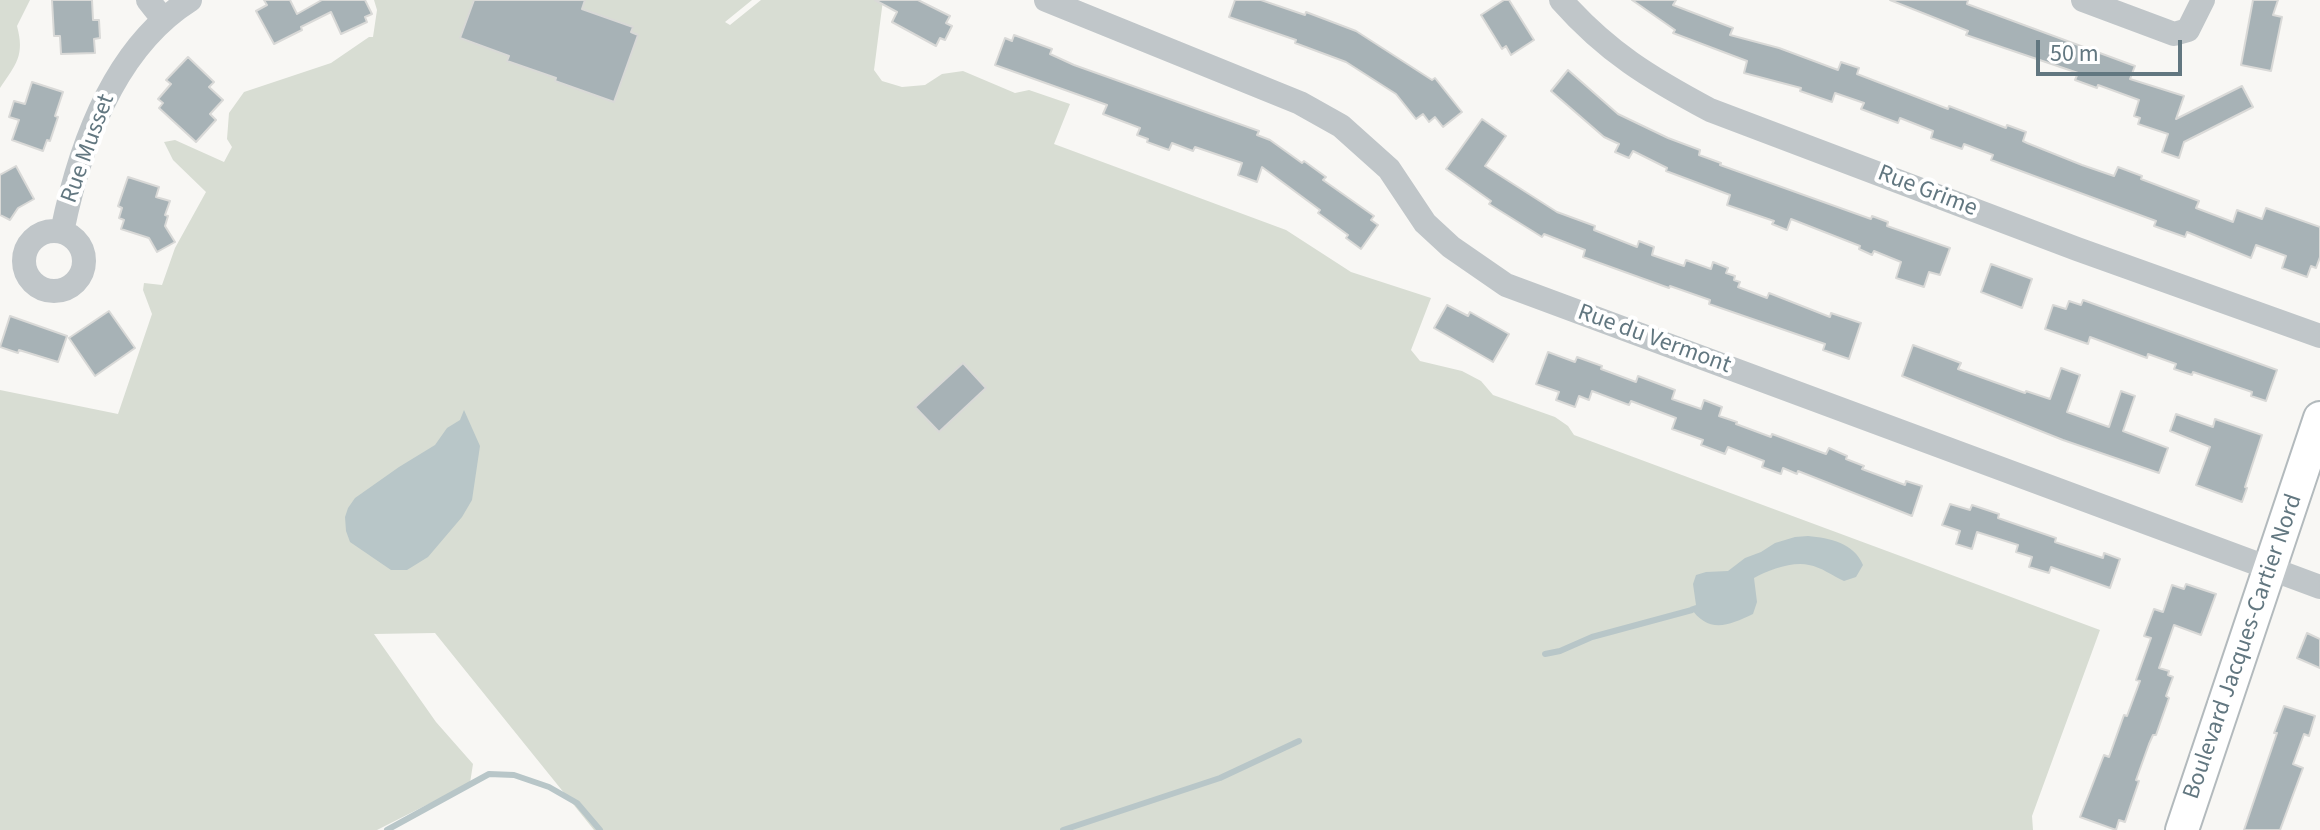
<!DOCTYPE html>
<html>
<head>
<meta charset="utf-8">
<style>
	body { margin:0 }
	#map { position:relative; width:2320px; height:830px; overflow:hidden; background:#f8f7f4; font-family:"Source Sans 3",sans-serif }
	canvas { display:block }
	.scale { position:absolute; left:2036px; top:40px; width:146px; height:36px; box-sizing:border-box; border:4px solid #627780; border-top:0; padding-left:10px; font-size:24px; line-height:28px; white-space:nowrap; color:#627780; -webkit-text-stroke:6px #fff; paint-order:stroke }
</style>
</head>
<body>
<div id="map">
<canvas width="2320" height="830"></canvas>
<div class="scale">50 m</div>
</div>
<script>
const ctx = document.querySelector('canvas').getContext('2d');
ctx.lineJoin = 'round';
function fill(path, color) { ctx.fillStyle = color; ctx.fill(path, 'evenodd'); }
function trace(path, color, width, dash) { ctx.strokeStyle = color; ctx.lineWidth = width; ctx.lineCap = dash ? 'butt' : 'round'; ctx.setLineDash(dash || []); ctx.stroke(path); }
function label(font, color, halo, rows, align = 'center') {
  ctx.font = font + ' "Source Sans 3",sans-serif'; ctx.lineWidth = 8; ctx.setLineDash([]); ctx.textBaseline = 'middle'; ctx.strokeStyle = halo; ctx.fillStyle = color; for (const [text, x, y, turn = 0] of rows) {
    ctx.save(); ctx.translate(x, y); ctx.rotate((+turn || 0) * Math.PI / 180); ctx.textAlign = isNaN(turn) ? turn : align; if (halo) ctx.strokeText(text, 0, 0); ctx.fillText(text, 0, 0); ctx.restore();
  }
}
fill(new Path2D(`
	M0 0H30L17 26C25 56 16 64 0 88Z
	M374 0H752L725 22 730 25 761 0H883L874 70 882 81 902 87 925 85 942 74 963 71 1015 93 1029 90 1070 104 1054 144 1286 230 1351 272 1431 298 1411 350 1420 361 1462 371 1481 381 1493 395 1555 417 1568 426 1574 435 2100 630 2032 816 2033 830H594L435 633 374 634 436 722 473 764 470 783 377 830H0V390L118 414 152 314 143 290 144 283 162 285 175 248 206 192 173 160 164 142 175 140 224 162 232 147 227 139 229 113 244 92 331 63 369 37H373L377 10Z`), '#d8ddd3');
fill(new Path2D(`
	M464 410 480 446 472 500 462 517 428 557 407 570H391L350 542 346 531 345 517 348 508 355 498 399 467 435 445 447 428 460 420Z
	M1808 536C1830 538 1854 543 1863 565L1856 577 1844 581C1833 576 1821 567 1809 565 1793 561 1768 570 1754 578L1757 602 1753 614C1728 626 1708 634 1690 607L1696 605 1693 584 1696 575 1706 572 1728 571 1745 558 1761 552 1775 543 1795 537Z`), '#b8c6c8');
trace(new Path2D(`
	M1545 654 1560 651 1592 637 1692 610
	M387 830 489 774 514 775 549 787 577 803 600 830
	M1063 830 1220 778 1299 741`), '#b8c6c8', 6);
const building = new Path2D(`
	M52 0H92L93 20H99L100 38 94 39 95 53 61 54 60 36H54Z
	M264 0H290L297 14 322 0H365L372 14 365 17 367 22 341 34 331 12 301 27 302 30 274 44 256 11 267 5Z
	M474 0H585L582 9 633 27 631 32 638 35 614 102 555 81 556 78 507 61 509 56 460 38Z
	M875 0H918L950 16 946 23 952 26 945 40 940 38 936 46 892 22 897 12Z
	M1235 0H1261L1305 15 1306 12 1356 31 1432 80 1435 78 1462 112 1443 127 1435 117 1429 122 1423 114 1416 119 1396 94 1346 62 1295 43 1296 40 1229 17Z
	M1504 0H1509L1534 40 1511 55 1506 46 1502 49 1481 15Z
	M1632 0H1676L1673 5 1733 28 1730 35 1779 48 1838 70 1841 62 1859 68 1857 74 1948 109 1949 106 2006 128 2007 125 2026 132 2023 141 2027 143 2082 165 2114 176 2118 167 2142 176 2141 179 2199 201 2196 208 2233 222 2237 210 2262 219 2266 208 2320 227V257L2316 268 2311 266 2307 277 2282 268 2286 256 2256 245 2251 258 2187 232 2185 237 2154 226 2156 221 1991 160 1993 155 1964 144 1962 149 1931 138 1933 131 1900 118 1898 123 1861 109 1864 103 1835 93 1832 102 1800 91 1801 88 1744 73 1747 61 1673 33 1675 30Z
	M1890 0H1968L1967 4 2135 66 2130 79 2184 96 2176 119 2242 86 2253 107 2184 142 2179 158 2162 152 2168 134 2138 124 2140 118 2134 116 2139 100 2098 85 2097 88 2075 80 2078 73 1966 35 1968 31Z
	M2253 0H2278L2273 15 2282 17 2271 71 2241 65Z
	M1014 35 1052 49 1050 54 1074 65 1259 131 1257 135 1270 140 1302 163 1304 161 1326 177 1323 180 1374 216 1371 220 1378 225 1361 249 1346 238 1348 235 1318 213 1320 210 1262 167 1257 182 1238 175 1242 163 1195 147 1193 151 1172 143 1169 150 1147 142 1148 139 1137 135 1140 128 1103 114 1107 105 995 65 1005 38 1012 41Z
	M188 57 214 82 209 87 223 100 210 114 216 120 196 142 159 108 163 103 158 99 171 84 166 80Z
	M1568 70 1618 114 1668 138 1700 150 1699 155 1721 163 1720 165 1871 219 1872 216 1888 222 1887 226 1950 248 1940 275 1929 272 1924 287 1896 278 1901 262 1874 251 1872 255 1859 249 1860 246 1791 219 1787 230 1772 224 1774 221 1727 205 1730 195 1666 171 1667 168 1633 151 1629 158 1615 152 1619 144 1604 137 1551 91Z
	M32 82 63 92 55 116 58 117 50 141 47 140 43 151 12 140 19 120 9 117 14 101 25 104Z
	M1482 119 1506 136 1485 166 1557 212 1595 226 1594 230 1637 247 1639 241 1654 247 1652 255 1684 266 1686 260 1711 269 1713 262 1728 268 1726 273 1735 276 1734 280 1740 282 1738 287 1767 298 1769 293 1830 317 1831 313 1861 323 1849 359 1823 350 1825 344 1709 304 1710 300 1670 286 1669 288 1583 257 1585 250 1544 234 1542 237 1489 204 1491 201 1446 169Z
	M16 166 34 199 18 208 10 220 0 215V175Z
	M128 177 159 187 156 197 170 201 165 215 168 216 165 226 175 242 157 252 149 238 121 229 124 220 119 218 122 208 118 206Z
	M1991 264 2032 279 2022 308 1981 292Z
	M2083 300 2277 370 2266 401 2251 396 2252 392 2193 372 2192 375 2174 369 2176 364 2148 354 2147 358 2090 337 2088 344 2045 329 2053 305 2066 309 2069 301 2081 305Z
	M1447 305 1468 316 1470 312 1509 334 1493 362 1434 328Z
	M109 311 135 348 95 376 69 338Z
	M10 316 67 336 58 362 19 350 18 353 0 347Z
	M1913 345 1961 363 1958 369 2025 393 2026 391 2050 399 2061 368 2080 375 2067 412 2109 427 2121 391 2135 396 2123 431 2168 448 2159 473 2063 440 1902 376Z
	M1548 352 1575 362 1577 357 1602 366 1601 369 1636 382 1638 376 1675 390 1672 399 1701 409 1704 400 1722 407 1719 416 1737 422 1736 424 1771 437 1772 434 1826 454 1829 448 1847 456 1846 459 1864 466 1862 469 1905 485 1906 481 1922 486 1912 516 1798 471 1797 474 1783 468 1781 474 1762 467 1764 461 1728 447 1725 454 1701 445 1703 440 1672 429 1676 418 1631 401 1629 405 1592 391 1589 400 1579 396 1575 407 1556 400 1559 392 1536 384Z
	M963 363 986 388 939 432 915 407Z
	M2176 414 2213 427 2215 419 2262 435 2245 487 2247 488 2242 502 2196 485 2210 447 2170 431Z
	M1950 504 1970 510 1972 505 1999 514 1998 518 2056 538 2055 542 2103 558 2104 553 2120 559 2110 588 2051 567 2049 573 2029 567 2032 557 2016 552 2018 545 1977 532 1972 549 1956 544 1960 531 1942 525Z
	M2186 584 2216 594 2201 635 2174 625 2159 668 2169 671 2168 675 2173 677 2166 696 2169 698 2156 735H2153L2149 744 2136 780 2139 781 2125 822 2119 820 2116 830 2080 817 2104 755 2109 757 2124 715 2127 716 2140 681 2136 680 2151 638 2144 636 2154 609 2163 612 2172 585 2184 589Z
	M2307 633 2320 639V668L2297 658Z
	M2284 706 2315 716 2309 736 2304 734 2293 764 2303 768 2280 830H2244L2277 733H2274Z`);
fill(building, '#a7b2b6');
trace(building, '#d9d9d7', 2);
const secondary = new Path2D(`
	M2182 830 2320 418`);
trace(secondary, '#b3babd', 36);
trace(new Path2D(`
	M148 0 163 19
	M1046 0 1300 103 1341 126 1389 169 1425 223 1451 247 1506 285 2320 587
	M1561 0C1607 52 1650 78 1710 110L2077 249 2320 336
	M2083 0 2174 34 2188 30 2203 0
	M24 261a30 30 0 1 1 60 0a30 30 0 1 1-60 0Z
	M62 232C79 148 114 48 190 0`), '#c0c6c9', 24);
trace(secondary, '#fff', 32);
label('24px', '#627780', '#fff', [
	["Rue Musset",89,149,-70],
	["Rue Grime",1927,192,21],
	["Rue du Vermont",1654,340,20],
	["Boulevard Jacques-Cartier Nord",2244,647,-71]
]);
</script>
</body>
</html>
